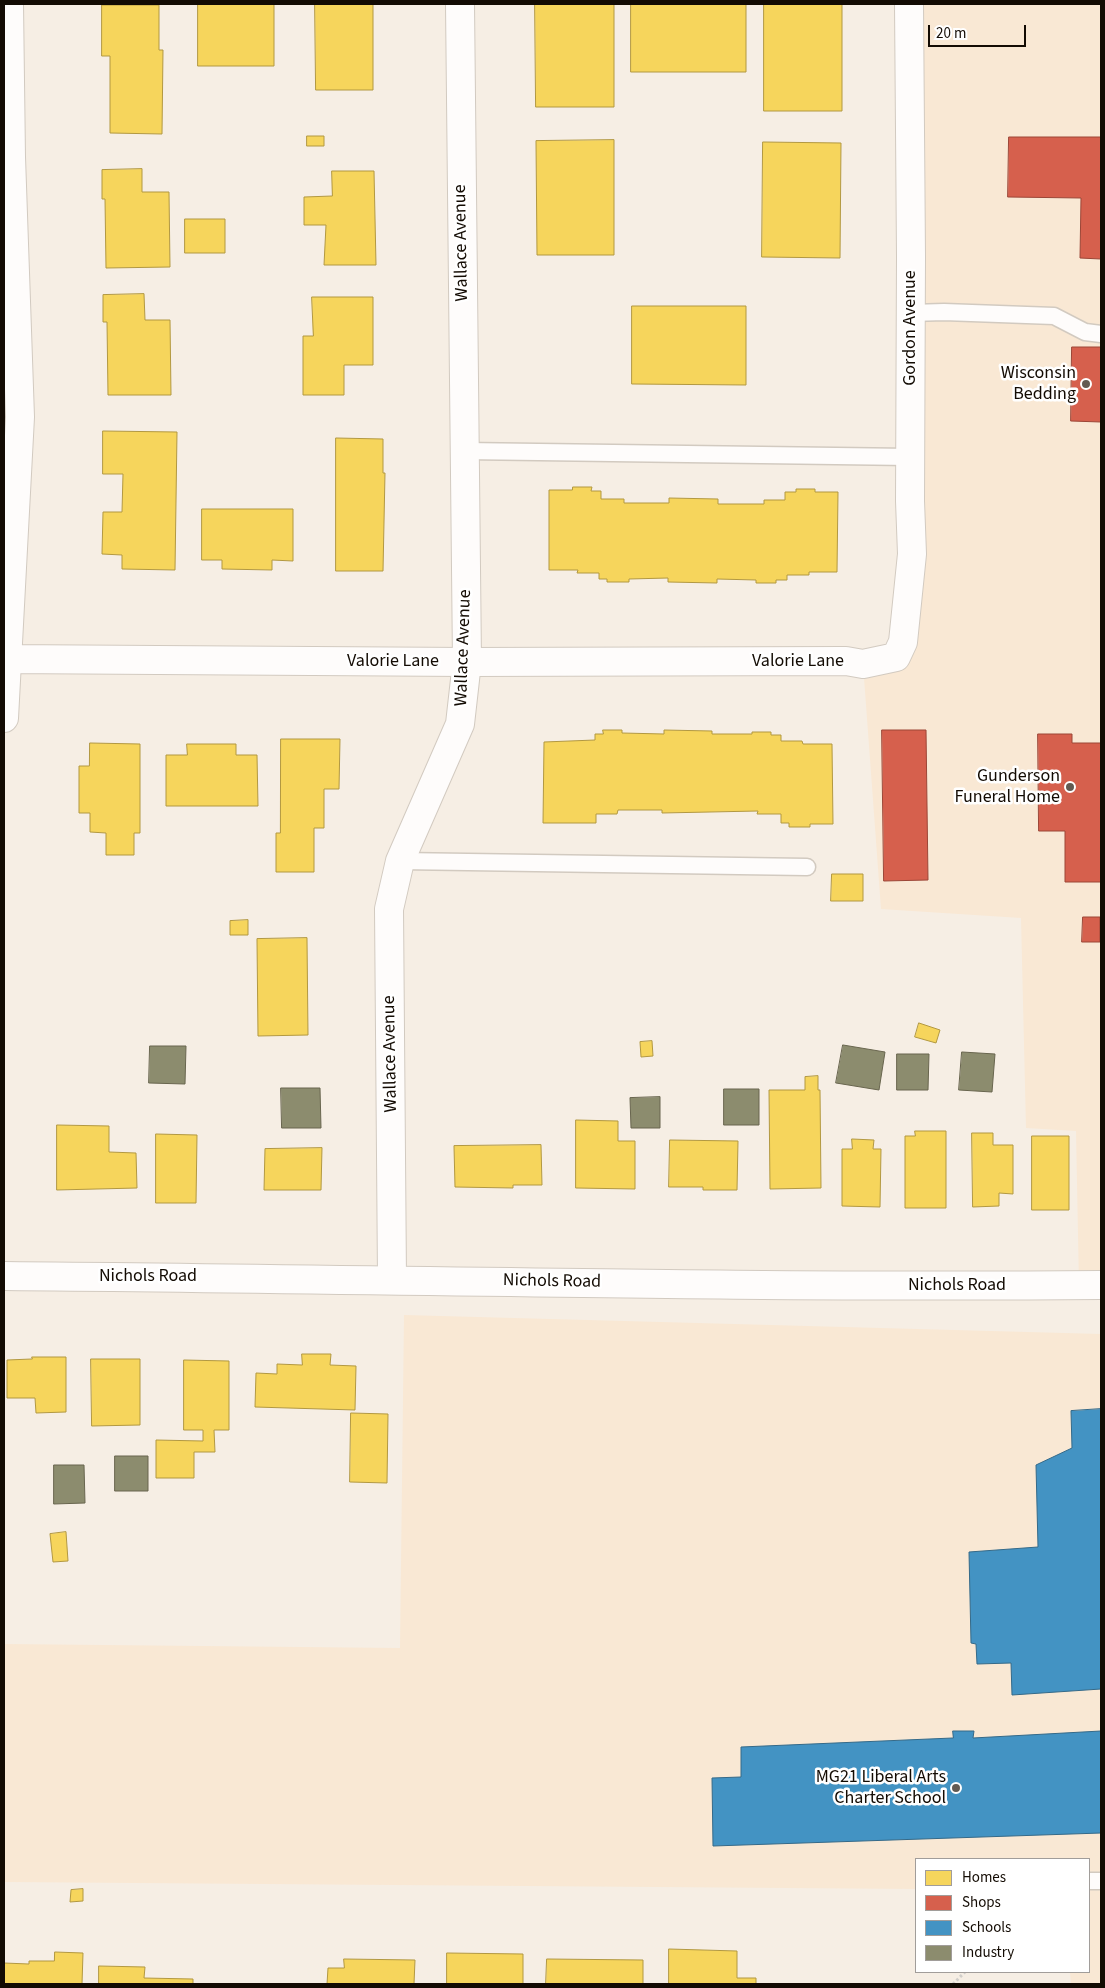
<!DOCTYPE html>
<html>
<head>
<meta charset="utf-8">
<style>
	body { margin:0 }
	#map { position:relative; width:1105px; height:1988px; overflow:hidden; background:#f6eee4; font-family:"Source Sans 3",sans-serif }
	canvas { display:block }
	.frame { position:absolute; inset:0; border:5px solid #130b03; pointer-events:none }
	.legend { position:absolute; left:915px; top:1858px; width:175px; height:115px; box-sizing:border-box; background:#fff; border:1px solid #a19d9a; margin:0; padding:6px 9px; list-style:none; font-size:15px; color:#130b03 }
	.legend li { display:flex; align-items:center; gap:10px; height:25px }
	.legend b { width:25px; border:1px solid #a19d9a }
	.scale { position:absolute; left:928px; top:25px; width:98px; height:22px; box-sizing:border-box; border:2px solid #130b03; border-top:0; padding-left:6px; font-size:15px; line-height:18px; white-space:nowrap; color:#130b03; -webkit-text-stroke:4px #fff; paint-order:stroke }
</style>
</head>
<body>
<div id="map">
<canvas width="1105" height="1988"></canvas>
<div class="frame"></div>
<ul class="legend">
<li><b style="height:14px;background:#f6d55c"></b>Homes</li>
<li><b style="height:14px;background:#d6604d"></b>Shops</li>
<li><b style="height:14px;background:#4393c3"></b>Schools</li>
<li><b style="height:14px;background:#8c8c6e"></b>Industry</li>
</ul>
<div class="scale">20 m</div>
</div>
<script>
const ctx = document.querySelector('canvas').getContext('2d');
ctx.lineJoin = 'round';
function fill(path, color) { ctx.fillStyle = color; ctx.fill(path, 'evenodd'); }
function trace(path, color, width, dash) { ctx.strokeStyle = color; ctx.lineWidth = width; ctx.lineCap = dash ? 'butt' : 'round'; ctx.setLineDash(dash || []); ctx.stroke(path); }
function label(font, color, halo, rows, align = 'center') {
  ctx.font = font + ' "Source Sans 3",sans-serif'; ctx.lineWidth = 5; ctx.setLineDash([]); ctx.textBaseline = 'middle'; ctx.strokeStyle = halo; ctx.fillStyle = color; for (const [text, x, y, turn = 0] of rows) {
    ctx.save(); ctx.translate(x, y); ctx.rotate((+turn || 0) * Math.PI / 180); ctx.textAlign = isNaN(turn) ? turn : align; if (halo) ctx.strokeText(text, 0, 0); ctx.fillText(text, 0, 0); ctx.restore();
  }
}
fill(new Path2D(`
	M909 4H1101V1285L1079 1286 1076 1131 1026 1128 1021 918 881 909 863 664 899 652Z
	M404 1315 1101 1334V1984H1071L1070 1972H1089V1859H916V1889L4 1882V1644L400 1648Z`), '#f9e8d4');
const homes = new Path2D(`
	M198 4H274V66H198Z
	M315 4H373V90H316Z
	M535 4H614V107H536Z
	M631 4H746V72H631Z
	M764 4H842V111H764Z
	M102 5H159V50H163L162 134 110 133V56H102Z
	M307 136H324V146H307Z
	M614 140V255H537L536 141Z
	M763 142 841 143 840 258 762 257Z
	M142 169V192H169L170 267 106 268 105 199H102V170Z
	M332 171H374L376 265H324L326 225H304V197L332 196Z
	M185 219H225V253H185Z
	M144 294 145 320H170L171 395H108L107 322H103V295Z
	M312 297H373V365H344V395H303V336H313Z
	M632 306H746V385L632 384Z
	M103 431 177 432 175 570 122 569V555L102 554 103 512H122L123 474H103Z
	M336 438 383 439V473H385L383 571H336Z
	M573 487H592L591 491H601V499H624V503H669V498L718 499V504H764V500H785V492H796V489H815V492H838L837 572H809V575H787V580H776V583H756V580L717 579V583L668 582V578L629 579V582H607V579H599V573H577L578 570H549V490H572Z
	M202 509H293V561L272 560V570L222 569V560H202Z
	M603 730H622V733L664 734V730L712 731V734H752V732H771V735H781V741H802L803 744H832L833 824H810V827H789V823H781V814H757L758 811 662 813V810H618L617 814H596V823H543L544 742 595 740V734H603Z
	M281 739H340L339 789H324V828H314V872H276V833H280Z
	M90 743 140 744V833H134V855H106V833L90 832V813H79V766H89Z
	M187 744H236V755H257L258 806H166V755H187Z
	M832 874H863V901H831Z
	M248 920V935H230V921Z
	M307 938 308 1035 258 1036 257 939Z
	M919 1023 940 1030 936 1043 915 1037Z
	M652 1041 653 1056 641 1057 640 1042Z
	M818 1076V1090H820L821 1188 770 1189 769 1090H805V1077Z
	M576 1120 618 1121V1141H635V1189L576 1188Z
	M57 1125 109 1126V1152L136 1153 137 1188 57 1190Z
	M915 1131H946V1208H905V1136H915Z
	M972 1133H993V1145H1013V1194L999 1193V1206L973 1207Z
	M156 1134 197 1135 196 1203H156Z
	M1032 1136H1069V1210H1032Z
	M852 1139 874 1140 873 1149H881L880 1207 842 1206V1149H852Z
	M670 1140 738 1141 737 1190H703V1187H669Z
	M541 1145 542 1185H513V1188L455 1187 454 1146Z
	M322 1148 321 1190H264L265 1149Z
	M302 1354H331L330 1365 356 1366 355 1410 255 1407 256 1373 277 1374V1364L302 1365Z
	M32 1357H66V1412L36 1413 35 1398H7V1360L32 1359Z
	M91 1359H140V1425L92 1426Z
	M184 1360 229 1361V1430H214L215 1452H194V1478H156V1440L203 1441V1430H184Z
	M351 1413 388 1414 387 1483 350 1482Z
	M66 1532 68 1561 53 1562 50 1534Z
	M83 1889V1901L70 1902 71 1890Z
	M669 1949 737 1951V1978H756V1984H669Z
	M55 1952 83 1953 82 1984H4V1963L29 1964V1961H54Z
	M447 1953 523 1954V1984H447Z
	M344 1959 415 1960 414 1984H327L328 1968H344Z
	M547 1959 643 1960V1984H546Z
	M99 1966 145 1967 144 1978 193 1979V1984H99Z`);
fill(homes, '#f6d55c');
trace(homes, '#b29841', 1);
const shops = new Path2D(`
	M1009 137H1101V259L1080 258 1081 198 1008 197Z
	M1072 347H1101V422L1071 421Z
	M882 730H926L928 880 884 881Z
	M1038 734H1072V743H1101V882H1065V831H1039Z
	M1083 917H1100V942H1082Z`);
fill(shops, '#d6604d');
trace(shops, '#9c4637', 1);
const schools = new Path2D(`
	M1101 1409V1689L1012 1695 1011 1663 977 1664 976 1644 971 1643 969 1552 1038 1547 1036 1465 1072 1448 1071 1411Z
	M953 1731H974L973 1738 1101 1731V1833L713 1846 712 1778 741 1777V1747L953 1738Z`);
fill(schools, '#4393c3');
trace(schools, '#356a89', 1);
const industry = new Path2D(`
	M843 1045 885 1052 879 1090 836 1083Z
	M150 1046H186L185 1084 149 1083Z
	M962 1052 995 1054 992 1092 959 1090Z
	M897 1054H929L928 1090H897Z
	M281 1088H320L321 1128H282Z
	M724 1089H759V1125H724Z
	M660 1097V1128H631L630 1098Z
	M115 1456H148V1491H115Z
	M54 1465H84L85 1503 54 1504Z`);
fill(industry, '#8c8c6e');
trace(industry, '#68654e', 1);
const service = new Path2D(`
	M911 313 944 312 1054 316 1085 332 1101 334
	M464 451 910 457
	M400 861 807 867
	M1089 1881H1101`);
const minor = new Path2D(`
	M4 659 467 662 846 661 863 664 896 657 903 642 912 554 910 501 911 257 909 4
	M4 718 20 417 11 157 9 4
	M392 1279 389 909 400 861 460 724 467 662 460 4`);
const tertiary = new Path2D(`
	M4 1276C370 1279 735 1288 1101 1285`);
trace(service, '#d2cac0', 19);
trace(minor, '#d2cac0', 30);
trace(tertiary, '#d2cac0', 30);
trace(new Path2D(`
	M953 1984 965 1972`), '#d1ceca', 3, [2.5, 2.5]);
trace(service, '#fefcfb', 16);
trace(minor, '#fefcfb', 28);
trace(tertiary, '#fefcfb', 28);
for (const [x, y, r, color] of [
	[1086,384,5,"#625a52"],
	[1070,787,5,"#625a52"],
	[956,1788,5,"#625a52"]
]) { const dot = new Path2D(); dot.arc(x, y, r, 0, 2 * Math.PI); ctx.fillStyle = color; ctx.fill(dot); trace(dot, '#fff', 2); }
label('18px', '#130b03', '#fff', [
	["Wallace Avenue",462,243,-91],
	["Gordon Avenue",911,328,-90],
	["Wallace Avenue",464,648,-88],
	["Valorie Lane",393,662],
	["Valorie Lane",798,662],
	["Wallace Avenue",391,1054,-91],
	["Nichols Road",148,1277],
	["Nichols Road",552,1282,1],
	["Nichols Road",957,1286]
]);
label('18px', '#130b03', '#fff', [
	["Wisconsin",1076,374],
	["Bedding",1076,395],
	["Gunderson",1060,777],
	["Funeral Home",1060,798],
	["MG21 Liberal Arts",946,1778],
	["Charter School",946,1799]
], 'right');
</script>
</body>
</html>
